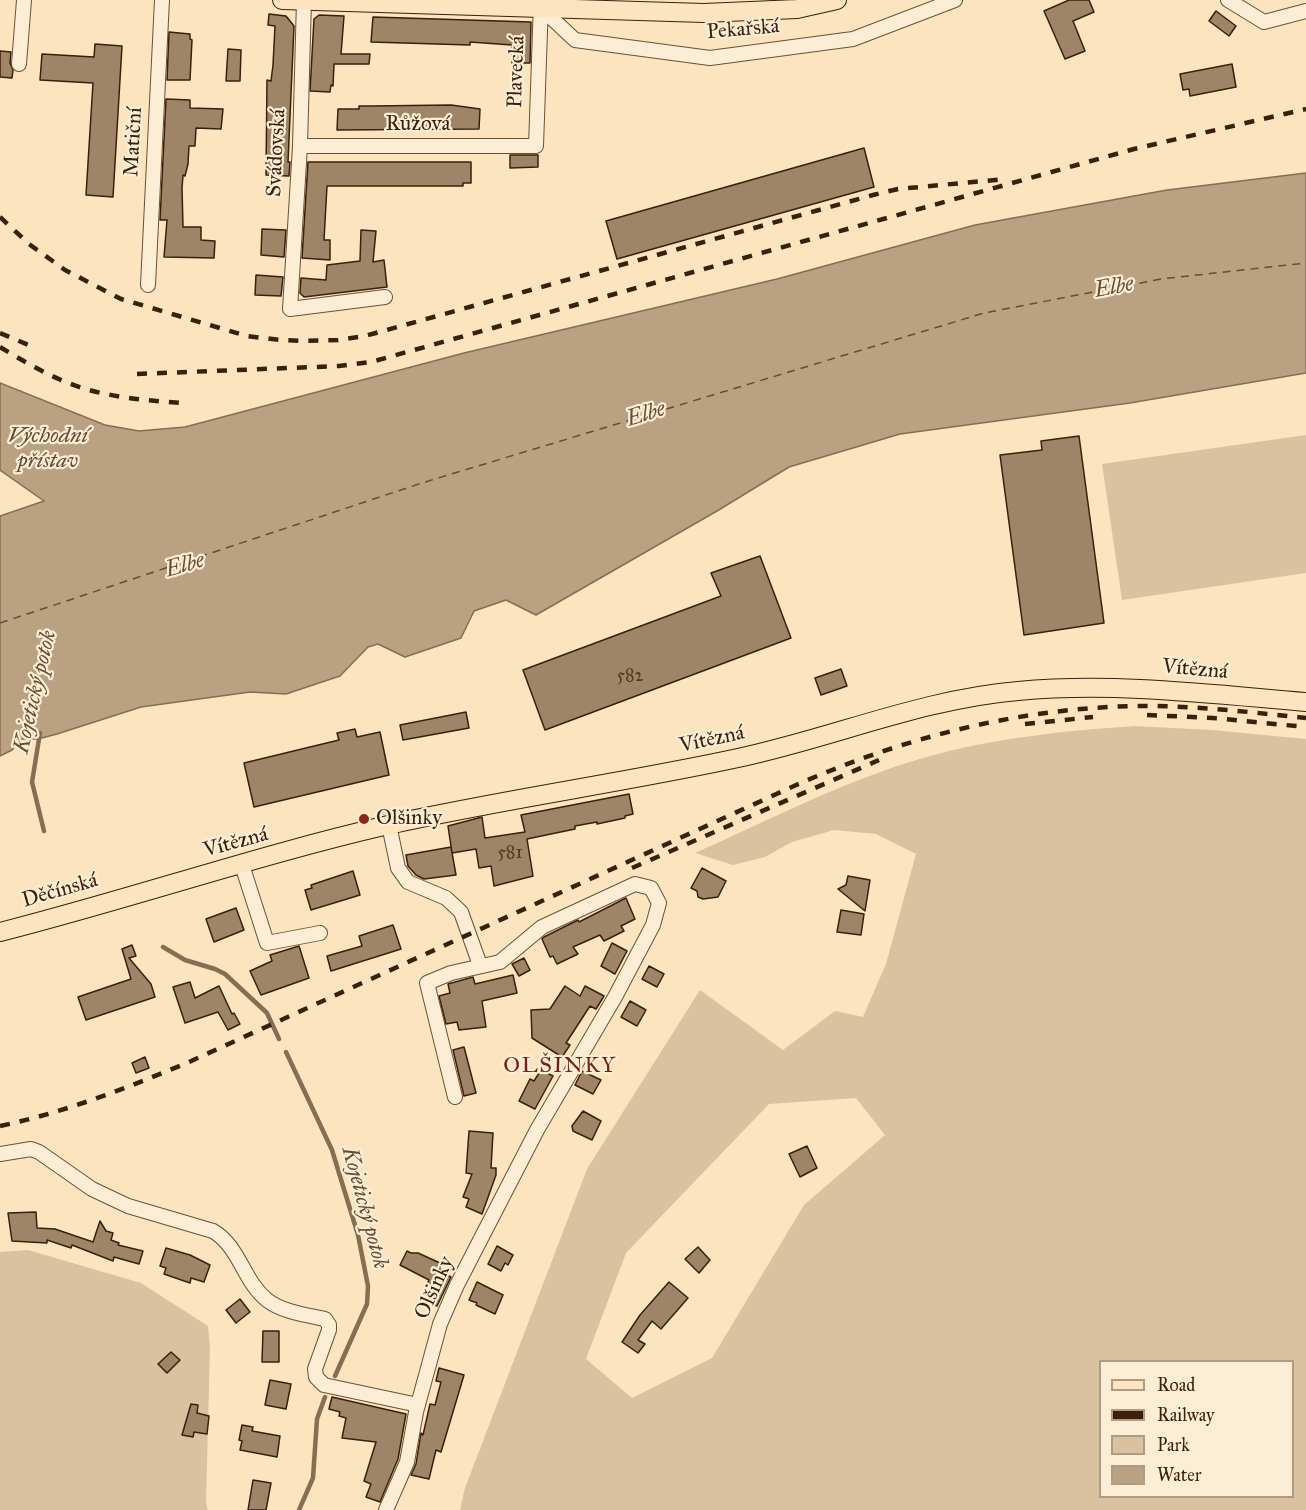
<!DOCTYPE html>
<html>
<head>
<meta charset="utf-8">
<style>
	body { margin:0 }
	#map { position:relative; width:1306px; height:1510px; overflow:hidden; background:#fbe4be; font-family:"IM FELL Great Primer",serif }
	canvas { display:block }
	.legend { position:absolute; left:1099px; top:1360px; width:195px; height:138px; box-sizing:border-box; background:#fcedd5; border:2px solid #af9a84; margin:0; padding:8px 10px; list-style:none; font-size:18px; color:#3b1e0b }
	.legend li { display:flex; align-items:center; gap:12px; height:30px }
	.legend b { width:30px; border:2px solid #af9a84 }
</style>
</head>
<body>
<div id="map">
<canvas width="1306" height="1510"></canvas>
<ul class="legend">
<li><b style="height:8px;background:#fbe4be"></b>Road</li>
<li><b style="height:8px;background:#3b1e0b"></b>Railway</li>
<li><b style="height:16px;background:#dac2a0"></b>Park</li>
<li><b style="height:16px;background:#baa181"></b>Water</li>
</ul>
</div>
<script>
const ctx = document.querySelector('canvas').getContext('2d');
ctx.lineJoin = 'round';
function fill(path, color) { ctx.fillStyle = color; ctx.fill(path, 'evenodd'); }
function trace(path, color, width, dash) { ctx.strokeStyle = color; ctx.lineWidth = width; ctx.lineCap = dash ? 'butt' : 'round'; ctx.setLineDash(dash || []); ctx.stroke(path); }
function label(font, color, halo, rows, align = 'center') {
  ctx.font = font + ' "IM FELL Great Primer",serif'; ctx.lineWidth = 4.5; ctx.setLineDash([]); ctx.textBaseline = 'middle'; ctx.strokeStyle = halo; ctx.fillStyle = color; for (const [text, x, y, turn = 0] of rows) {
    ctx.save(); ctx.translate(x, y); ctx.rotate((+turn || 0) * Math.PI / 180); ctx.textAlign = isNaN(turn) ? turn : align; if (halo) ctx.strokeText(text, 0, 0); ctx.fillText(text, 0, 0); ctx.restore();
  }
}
fill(new Path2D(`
	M1306 435V573L1122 600 1102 464Z
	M1135 726 1212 730 1306 739V1510H460L465 1488 587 1169 700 990 783 1050 835 1011 863 1017 886 964 916 854 876 834 834 830 792 842 765 857 733 865 695 853C769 820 844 781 923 758 992 738 1063 731 1135 726ZM856 1098 885 1135 804 1205 712 1358 632 1398 586 1359 626 1253 769 1104ZM1100 1362H1292V1496H1100Z
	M28 1250 141 1283 208 1326 210 1348 206 1503 208 1510H0V1252Z`), '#dac2a0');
const water = new Path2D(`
	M1306 173V373L1130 403 900 434 789 467 717 511 536 615 506 600 474 611 461 638 405 657 378 644 368 647 340 676 286 694 250 692 141 707 57 734 38 739H22L12 750 0 756V516L44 501 0 470V383L105 425 139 431 185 427 464 353 777 279 975 225 1167 190Z`);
fill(water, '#baa181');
trace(water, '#876d52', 1.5);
trace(new Path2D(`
	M40 733 32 782 44 831
	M163 947 185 960 215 969 225 974 267 1013 279 1039
	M286 1052 332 1150 358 1235 368 1286 367 1304 335 1376
	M299 1510 313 1478 317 1419 325 1397`), '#876d52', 4.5);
trace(new Path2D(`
	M0 623 425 482 984 313 1161 279 1306 263`), '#674c34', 1.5, [8, 6]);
const building = new Path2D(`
	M1069 0H1089L1094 12 1073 21 1085 51 1065 59 1044 11Z
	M1216 11 1236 26 1229 36 1209 21Z
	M269 14 286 16 294 26 288 162H290L289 176 266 175 267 80 271 81 273 65 275 26 268 25Z
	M319 15 344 16 341 54H370L369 64H334L333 86 331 85 330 92 310 91 314 19Z
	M373 17 531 22 530 63H512V45L470 42V45L371 42Z
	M169 32 190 34V39L192 40 190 80H167Z
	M95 44 122 46 113 197 86 195 93 83 40 80 42 54 94 57Z
	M228 49 241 50 240 81H226Z
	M0 51 11 52 10 63 13 70 12 78 0 77Z
	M1232 64 1236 87 1190 96 1189 89 1183 90 1180 74Z
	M166 99 190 100V108L223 109 221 129 196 128 195 146H189L188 164 185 176 183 175 182 188 183 227H201V240L215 241 214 258 164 257 167 220H160Z
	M451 105 480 109 479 129 337 130 338 109H359V106H372Z
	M864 148 874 187 617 259 606 221Z
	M510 155H538V167L510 168Z
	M308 162H471V183H463V186H327L324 240H330V260L302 258Z
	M262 229 286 230 284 257 261 255Z
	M361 230 376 231 373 262 384 260 387 287 304 297 300 293 301 278 326 280 327 265 360 261Z
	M256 275 283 277 281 296 255 295Z
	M1079 436 1104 623 1024 635 1000 455 1042 450 1041 441Z
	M760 556 791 638 545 730 523 670 721 596 711 573Z
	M841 669 847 686 821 695 815 678Z
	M466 712 469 728 403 740 400 725Z
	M355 729 357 737 380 732 389 775 254 807 244 763 339 740 337 733Z
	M629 794 633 814 625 816V818L597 824V822L575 826V829L527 839 533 876 494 886 491 866 479 868 476 849 452 853 448 826 482 817 485 838 525 832 521 815Z
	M451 847 456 875 424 879 416 875 408 866 406 855Z
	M702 868 726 881 718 897 703 899 698 897 697 891 691 888Z
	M353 871 360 895 311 910 305 890 312 888 311 885Z
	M848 876 870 880 865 911 838 889 846 885Z
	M626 898 635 919 621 926 624 931 604 941 600 935 573 947 578 954 557 964 553 956 550 957 542 939 544 937 578 920 579 922Z
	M236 908 244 930 214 942 206 919Z
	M841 910 864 914 861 935 837 932Z
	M393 925 401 949 331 971 327 956 362 946 359 936Z
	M612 943 627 951 615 974 601 966Z
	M132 945 136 956 129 958 151 984 155 997 86 1020 78 997 131 979 122 949Z
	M299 946 309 978 261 995 250 971 272 961 270 955Z
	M524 958 530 970 519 976 512 964Z
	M649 966 664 974 657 987 642 979Z
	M513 975 517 993 482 1001 486 1027 459 1030 457 1022 446 1024 439 996 450 993 448 984 473 977 475 984Z
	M190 982 195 998 219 986 232 1014 234 1013 240 1024 228 1030 218 1012 185 1023 173 987Z
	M565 986 580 996 585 986 604 996 596 1009 590 1006 566 1043 570 1045 562 1057 532 1038 531 1010 550 1009Z
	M630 1001 646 1010 637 1026 621 1017Z
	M464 1047 476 1093 464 1096 453 1050Z
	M145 1057 149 1068 136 1073 132 1063Z
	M541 1070 553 1076 535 1109 519 1101 530 1079 534 1081Z
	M582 1071 601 1080 593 1094 575 1085Z
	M583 1111 601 1121 592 1140 573 1131 572 1126Z
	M469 1131 493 1133 491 1168H496V1175L482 1214 466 1207 469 1199 463 1197 472 1174 466 1173Z
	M807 1146 817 1168 800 1177 789 1154Z
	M36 1212 37 1228 55 1229 93 1242 100 1221 106 1231 113 1233 111 1240 119 1243 118 1245 143 1251 139 1264 114 1257 113 1261 72 1245 71 1248 47 1240V1243L12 1241 8 1213Z
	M497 1246 513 1255 508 1265 505 1263 501 1271 488 1264Z
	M698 1247 710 1260 699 1273 685 1259Z
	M166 1248 190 1255 210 1265 204 1282 191 1278 190 1283 164 1274 166 1268 160 1266Z
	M407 1251 411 1253H418L440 1263 438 1271 451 1277 437 1306 420 1298 429 1280 400 1265Z
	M477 1282 503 1295 495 1314 476 1305 477 1303 469 1300Z
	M669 1282 688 1298 661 1329 652 1321 638 1340 645 1344 638 1353 622 1342 640 1315Z
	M240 1299 250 1312 236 1323 226 1310Z
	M263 1331H279V1362H262Z
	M171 1352 180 1360 167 1373 158 1364Z
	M439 1368 464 1375 441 1452 436 1450 429 1479 411 1475 416 1464 421 1433 423 1435 430 1404 435 1405 441 1382 436 1381Z
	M270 1380 291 1384 286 1409 265 1405Z
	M332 1397 406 1414 398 1459 380 1502 366 1497 371 1484 364 1481 376 1442 342 1438 346 1418 339 1416 340 1412 329 1409Z
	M191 1404 198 1405 197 1413 209 1416 207 1434 194 1432 193 1437 182 1435Z
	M242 1425 253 1427 252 1431 280 1436 277 1457 240 1450 242 1441 239 1440Z
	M253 1480 271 1483 266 1510H248Z`);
fill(building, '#9f8568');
trace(building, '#3b1e0b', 1.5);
const minor = new Path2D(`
	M304 0 300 146 290 309 385 297
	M1228 0 1264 22 1306 11
	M541 8 575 40 710 58 853 39 955 0
	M19 64 24 0
	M300 146H536L541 2
	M148 285 162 0
	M389 825 398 868 408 882 446 898 461 912 480 965
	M242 865 267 943 320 933
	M0 1154 31 1149 39 1152 92 1189 128 1206 213 1231C240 1247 243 1281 267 1300 282 1312 307 1315 325 1319L329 1325V1330L315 1369 316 1377 324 1385 418 1405
	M386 1510 407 1462 416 1412 440 1324 457 1285 537 1130 615 997 653 925 659 903 651 888 635 884 542 927 500 962 451 973 427 983 455 1097`);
const major = new Path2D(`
	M282 0 704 13 797 9 837 0
	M0 932C130 899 258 855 388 825 504 799 622 783 738 758 832 738 922 699 1018 691 1114 682 1211 694 1306 702`);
trace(minor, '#6b5038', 16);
trace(major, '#3b1e0b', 20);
trace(minor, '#fcedd5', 14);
trace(major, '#fbe4be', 18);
trace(new Path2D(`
	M0 217 29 244 65 270 121 299 247 336 280 340 303 341 338 340 365 336 873 195 898 189 1006 179
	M0 333 31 346
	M0 347C28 364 57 381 89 390 119 398 151 401 182 403
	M137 374 339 366 371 362 1134 149 1306 109
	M1147 715 1213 718 1306 727
	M1025 724 1093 717
	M632 868 879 760
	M0 1126C66 1112 127 1088 189 1062L794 786C902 738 1015 709 1133 706 1191 705 1249 712 1306 718`), '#3b1e0b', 4.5, [10, 10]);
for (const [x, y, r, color] of [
	[364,819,6,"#8f2418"]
]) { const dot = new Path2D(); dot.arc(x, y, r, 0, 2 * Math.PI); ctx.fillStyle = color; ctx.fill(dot); trace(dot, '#fcedd5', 2); }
label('18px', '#543822', null, [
	["582",630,677],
	["581",510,854]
]);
label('21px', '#3b1e0b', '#fcedd5', [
	["Pekařská",743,30,-5],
	["Plavecká",517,72,-88],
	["Růžová",418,125],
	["Matiční",134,142,-87],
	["Svádovská",277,153,-87],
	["Vítězná",1195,670,5],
	["Vítězná",712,740,-12],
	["Vítězná",236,843,-15],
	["Děčínská",60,891,-16],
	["Olšinky",435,1288,-66]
]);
label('21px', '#3b1e0b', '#fcedd5', [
	["Olšinky",376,819]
], 'left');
label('italic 22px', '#674c34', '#fcedd5', [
	["Elbe",1114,288,-11],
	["Elbe",646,415,-17],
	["Východní",48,437],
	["přístav",48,462],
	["Elbe",185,566,-16],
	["Kojetický potok",36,692,-77],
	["Kojetický potok",364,1208,75]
]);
ctx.letterSpacing = '1.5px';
label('22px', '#7a1f14', '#fcedd5', [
	["OLŠINKY",560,1067]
]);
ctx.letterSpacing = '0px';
</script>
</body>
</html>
